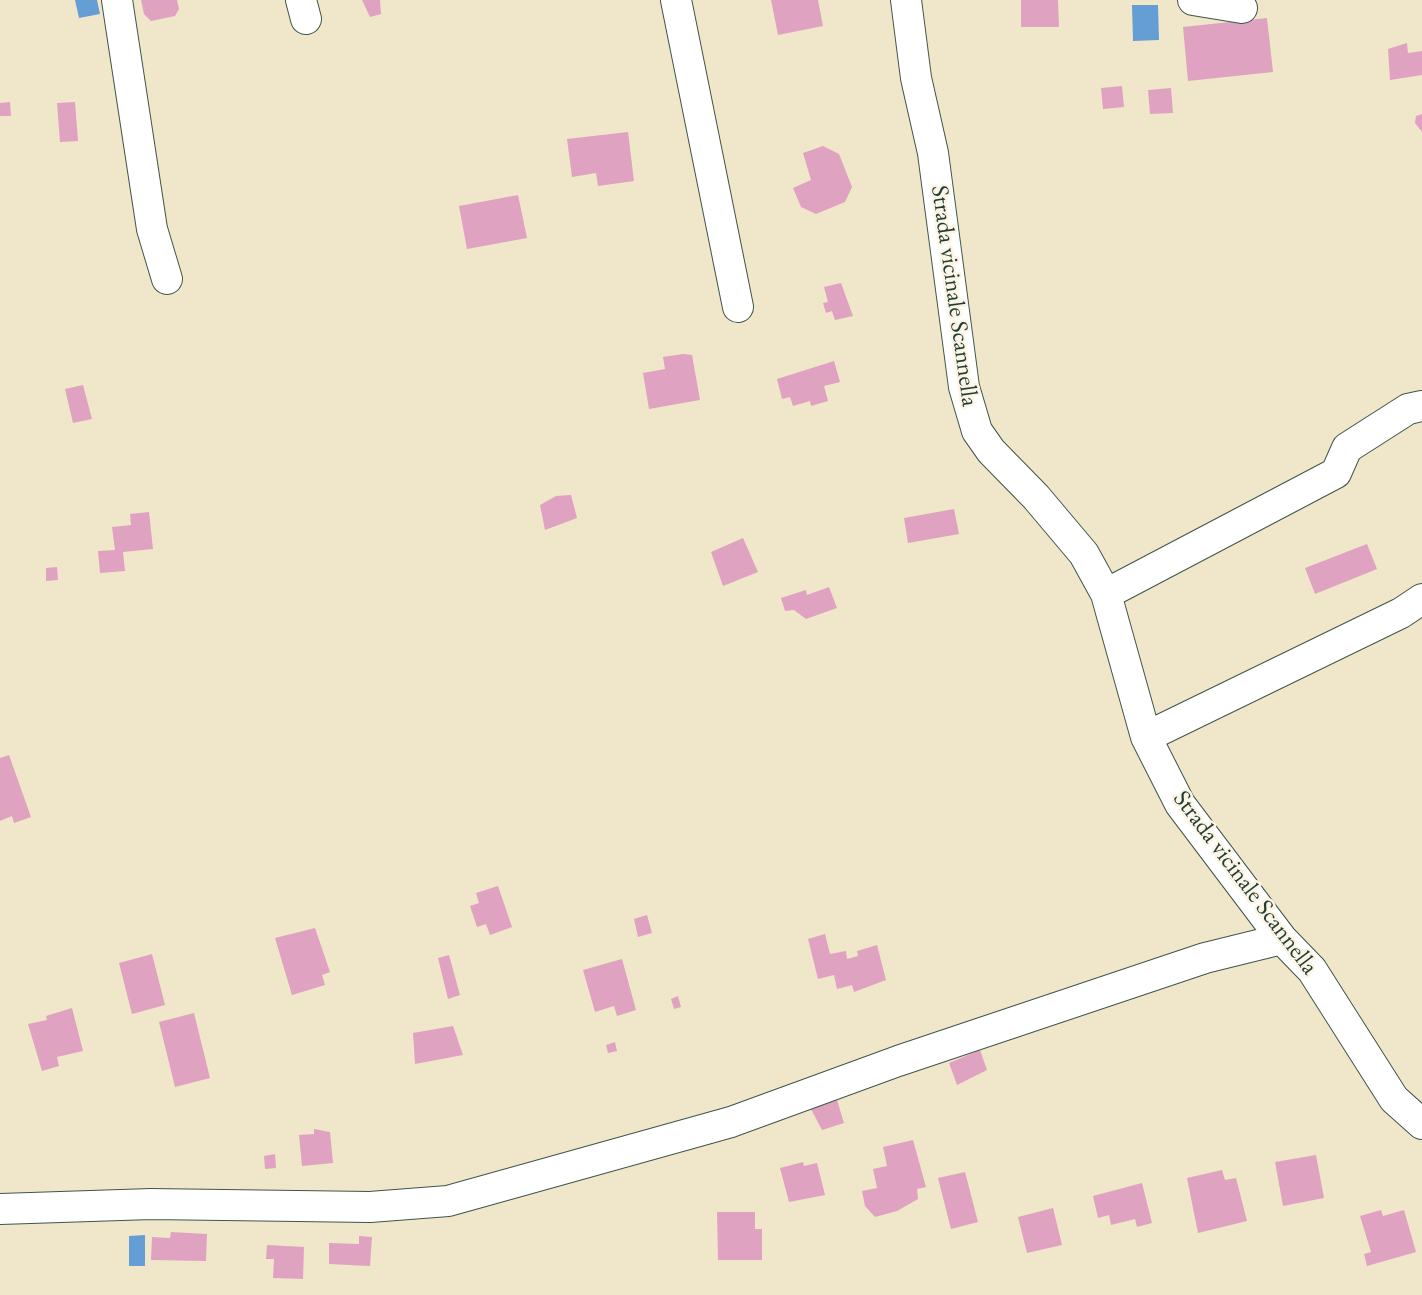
<!DOCTYPE html>
<html>
<head>
<meta charset="utf-8">
<style>
	body { margin:0 }
	canvas { display:block; background:#f0e6c9 }
</style>
</head>
<body>
<canvas width="1422" height="1295"></canvas>
<script>
const ctx = document.querySelector('canvas').getContext('2d');
ctx.lineJoin = 'round';
function fill(path, color) { ctx.fillStyle = color; ctx.fill(path, 'evenodd'); }
function trace(path, color, width, dash) { ctx.strokeStyle = color; ctx.lineWidth = width; ctx.lineCap = dash ? 'butt' : 'round'; ctx.setLineDash(dash || []); ctx.stroke(path); }
function label(font, color, halo, rows, align = 'center') {
  ctx.font = font + ' "EB Garamond",serif'; ctx.lineWidth = 5; ctx.setLineDash([]); ctx.textBaseline = 'middle'; ctx.strokeStyle = halo; ctx.fillStyle = color; for (const [text, x, y, turn = 0] of rows) {
    ctx.save(); ctx.translate(x, y); ctx.rotate((+turn || 0) * Math.PI / 180); ctx.textAlign = isNaN(turn) ? turn : align; if (halo) ctx.strokeText(text, 0, 0); ctx.fillText(text, 0, 0); ctx.restore();
  }
}
fill(new Path2D(`
	M75 0H97L100 14 79 18Z
	M1132 5H1158L1159 40 1133 41Z
	M145 1235V1266H129V1236Z`), '#659ed4');
fill(new Path2D(`
	M141 0H177L179 9 175 16 151 21 144 14Z
	M362 0H380L381 14 370 17Z
	M771 0H818L823 26 778 35Z
	M1021 0H1058L1059 27H1021Z
	M1267 18 1273 72 1188 81 1183 27Z
	M1407 43 1408 53 1422 51V75L1390 80 1388 49Z
	M1122 86 1124 107 1103 109 1101 88Z
	M1171 88 1173 113 1150 114 1148 90Z
	M10 102 11 116H0V103Z
	M75 102 78 141 60 142 57 103Z
	M1422 114V132L1415 123 1416 116Z
	M628 132 634 181 598 186 596 173 572 177 567 139Z
	M823 146 839 154 852 187 845 202 816 214 801 207 793 188 811 180 803 153Z
	M518 195 527 238 467 249 459 206Z
	M841 283 853 316 835 320 832 311 826 313 823 303 828 302 824 287Z
	M683 354 692 355 700 400 649 409 643 373 665 369 663 357Z
	M834 361 840 382 824 386 828 401 811 406 810 401 793 406 790 397 782 399 777 379Z
	M83 385 92 419 73 423 65 389Z
	M571 495 577 518 545 530 540 505 556 496Z
	M954 509 959 534 908 543 904 518Z
	M149 512 153 549 123 552 125 571 100 573 98 551 115 550 112 527 131 525 130 514Z
	M743 538 758 572 723 586 711 552Z
	M1367 544 1377 569 1315 594 1305 568Z
	M57 567 58 580 46 581V568Z
	M829 587 837 608 806 619 794 610 785 611 781 598 806 590 807 595Z
	M9 755 31 817 14 823 12 816 0 821V758Z
	M498 886 512 927 490 935 486 924 477 927 470 906 479 903 476 893Z
	M647 915 652 933 638 937 634 919Z
	M315 928 330 972 322 975 325 985 292 995 275 938Z
	M825 934 830 954 846 951 847 959 858 956 857 951 877 945 886 980 854 992 852 985 837 989 834 975 818 979 808 939Z
	M152 954 165 1005 132 1014 119 963Z
	M449 955 460 995 448 999 438 958Z
	M622 959 636 1010 617 1016 614 1006 595 1012 583 970Z
	M678 996 681 1007 674 1009 671 999Z
	M72 1008 83 1051 57 1057 59 1066 42 1071 28 1024 47 1020 46 1016Z
	M194 1013 210 1078 175 1087 159 1022Z
	M453 1026 463 1055 415 1064 413 1033Z
	M615 1042 617 1051 608 1053 606 1045Z
	M980 1050 987 1070 957 1085 949 1063Z
	M837 1100 844 1123 822 1130 811 1109Z
	M314 1129 330 1132 333 1163 302 1166 299 1135 314 1134Z
	M913 1140 926 1187 917 1189 918 1199 897 1211 875 1217 865 1206 862 1191 877 1188 873 1169 887 1166 883 1147Z
	M275 1154 276 1168 265 1169 264 1156Z
	M1316 1155 1324 1198 1283 1206 1275 1162Z
	M803 1162 804 1166 817 1163 825 1195 789 1202 780 1168Z
	M1222 1170 1225 1180 1236 1178 1247 1221 1198 1233 1187 1178Z
	M965 1172 978 1222 951 1229 938 1178Z
	M1142 1183 1152 1223 1137 1227 1135 1219 1111 1225 1109 1215 1098 1218 1093 1196Z
	M1053 1208 1062 1245 1027 1253 1018 1217Z
	M1381 1210 1383 1216 1404 1210 1416 1252 1367 1266 1364 1254 1371 1252 1360 1216Z
	M717 1212H755V1229H762V1260H718Z
	M171 1232 207 1234 206 1261 151 1260 152 1237 170 1238Z
	M359 1236 372 1237 370 1266 329 1264V1243L359 1244Z
	M267 1245 304 1247 303 1279 273 1278 274 1259H266Z`), '#dfa2c1');
const minor = new Path2D(`
	M117 0 152 229 167 279
	M301 0 306 19
	M676 0 738 307
	M906 0 916 78 933 153 964 387 977 431 991 451 1036 497 1084 554 1106 594 1146 737 1180 804 1282 939 1312 970 1394 1099 1422 1124
	M1193 0 1242 8
	M1106 594 1336 473 1347 448 1408 409 1422 406
	M1146 737 1401 613 1422 599
	M0 1209 151 1204 370 1207 448 1201 731 1122 898 1061 1205 958 1282 939`);
trace(minor, '#3e564a', 32);
trace(minor, '#fff', 30);
label('24px', '#1f3d34', '#fcf5e5', [
	["Strada vicinale Scannella",954,296,82],
	["Strada vicinale Scannella",1245,883,53]
]);
</script>
</body>
</html>
